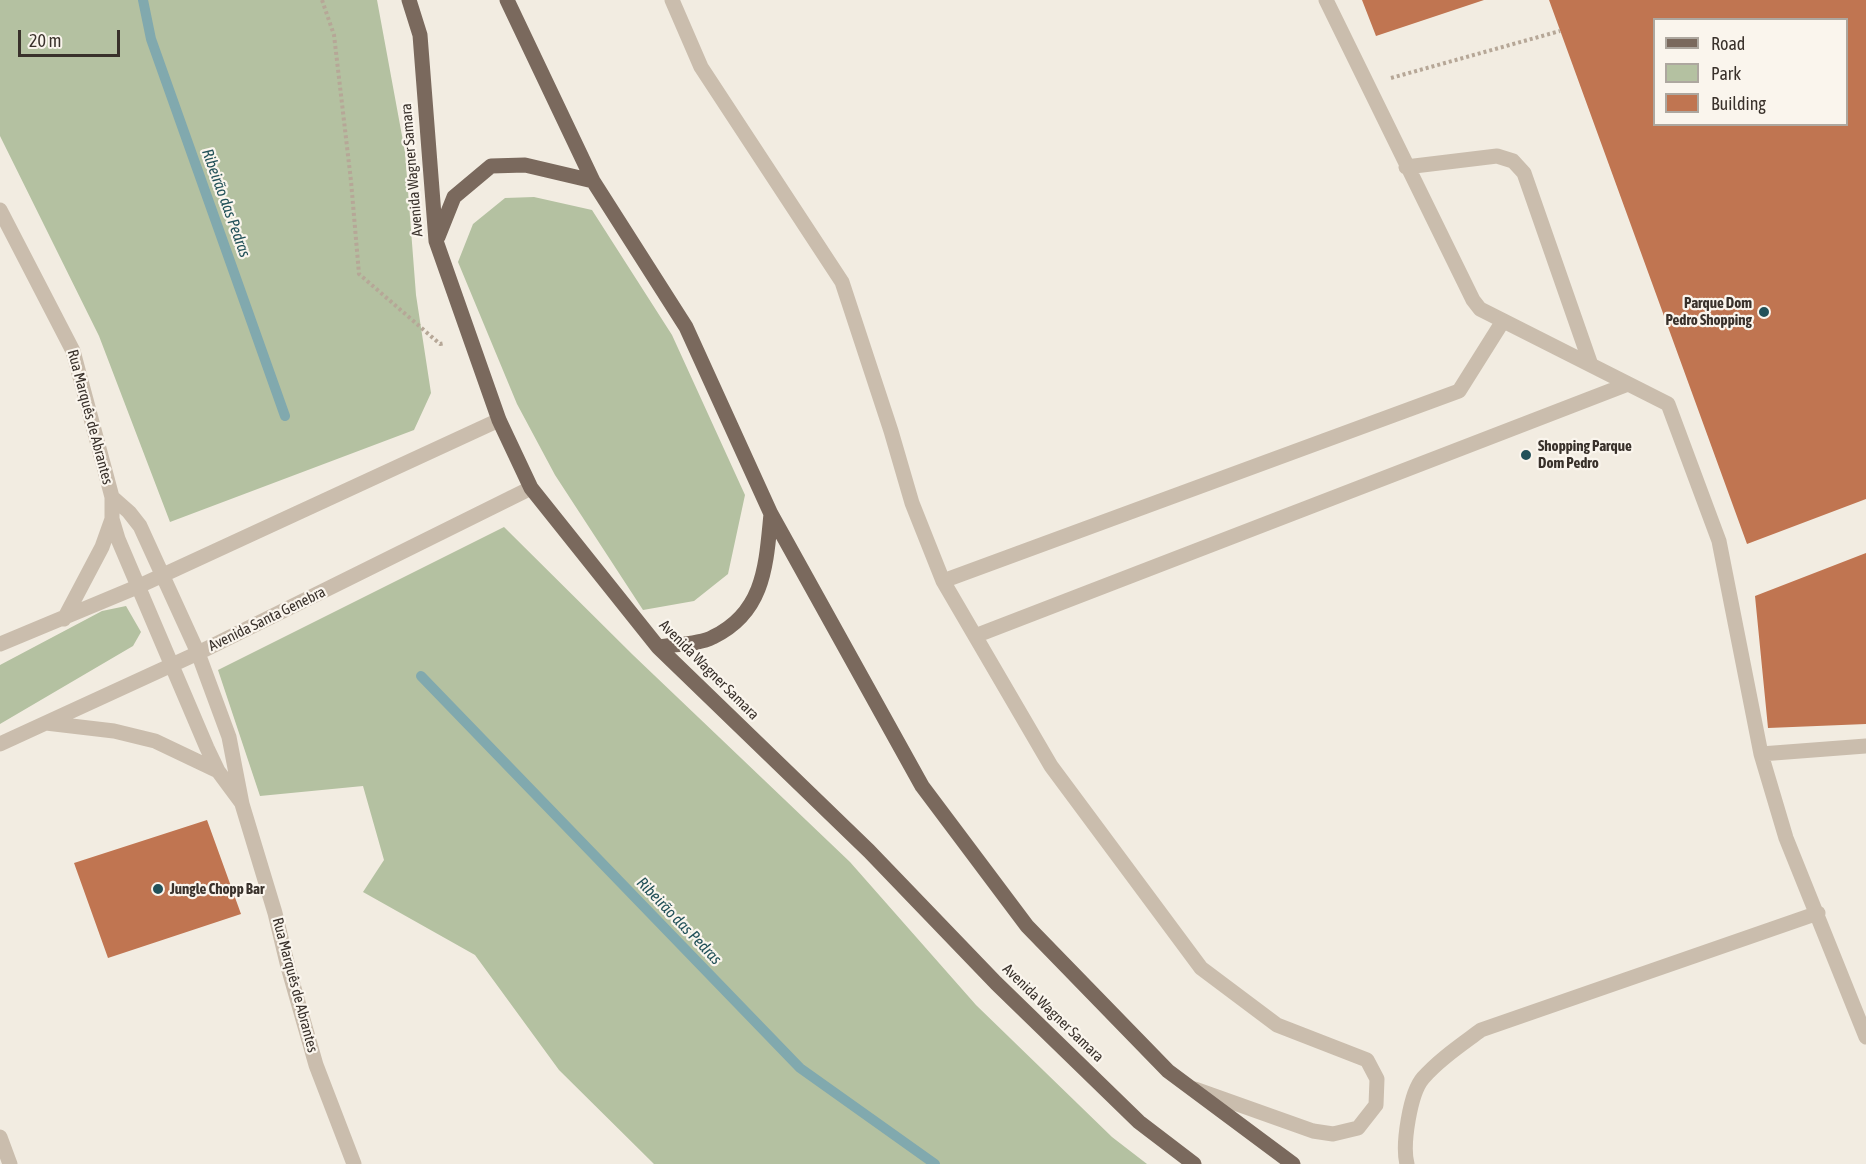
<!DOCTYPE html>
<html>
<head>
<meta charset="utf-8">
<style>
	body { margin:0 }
	#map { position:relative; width:1866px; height:1164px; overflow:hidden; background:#f2ece1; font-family:"Asap Condensed",sans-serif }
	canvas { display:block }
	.legend { position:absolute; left:1653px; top:18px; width:195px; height:108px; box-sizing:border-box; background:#faf5ed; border:2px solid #ada79f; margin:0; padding:8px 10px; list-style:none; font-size:18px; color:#39312b }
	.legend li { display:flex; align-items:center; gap:12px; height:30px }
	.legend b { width:30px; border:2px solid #ada79f }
	.scale { position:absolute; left:18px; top:30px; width:102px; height:27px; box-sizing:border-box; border:3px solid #39312b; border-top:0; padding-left:8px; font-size:18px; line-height:21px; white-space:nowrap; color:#39312b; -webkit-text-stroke:4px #faf5ed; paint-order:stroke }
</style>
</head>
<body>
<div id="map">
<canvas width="1866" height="1164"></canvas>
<ul class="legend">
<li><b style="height:8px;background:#7a695d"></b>Road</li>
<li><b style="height:16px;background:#b4c1a1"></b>Park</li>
<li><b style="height:16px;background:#c07551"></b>Building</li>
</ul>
<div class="scale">20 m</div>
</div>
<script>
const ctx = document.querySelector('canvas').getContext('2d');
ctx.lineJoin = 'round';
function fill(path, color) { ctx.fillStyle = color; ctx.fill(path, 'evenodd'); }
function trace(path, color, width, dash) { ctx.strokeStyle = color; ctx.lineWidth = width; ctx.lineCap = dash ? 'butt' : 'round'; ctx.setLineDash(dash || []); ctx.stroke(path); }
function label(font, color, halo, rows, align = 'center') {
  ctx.font = font + ' "Asap Condensed",sans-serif'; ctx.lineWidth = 4.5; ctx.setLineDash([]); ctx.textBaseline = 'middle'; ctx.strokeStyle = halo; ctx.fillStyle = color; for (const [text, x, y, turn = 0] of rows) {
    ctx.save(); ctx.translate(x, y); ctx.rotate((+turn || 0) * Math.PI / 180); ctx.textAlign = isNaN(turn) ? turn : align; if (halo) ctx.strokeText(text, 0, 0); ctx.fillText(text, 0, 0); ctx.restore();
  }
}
fill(new Path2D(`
	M0 0H377L405 152 416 295 431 393 414 430 170 522 99 336 0 136Z
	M534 197 592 210 672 335 745 495 728 574 694 601 643 610 555 475 517 404 458 262 473 224 505 198Z
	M504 527 633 655 850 862 976 1005 1112 1137 1147 1164H654L559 1070 475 955 363 892 384 860 363 786 260 796 218 670Z
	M126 606 141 632 133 646 0 724V665L102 611Z`), '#b4c1a1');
trace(new Path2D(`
	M143 0 151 39 285 416
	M421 676 800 1068 935 1164`), '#81a9ae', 10);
fill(new Path2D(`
	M1362 0H1484L1376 36Z
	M1549 0H1866V499L1747 544ZM1654 20H1846V124H1654Z
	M1866 553V724L1768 728 1755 596Z
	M207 820 241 914 108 958 74 863Z`), '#c07551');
trace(new Path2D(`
	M322 0 334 35 351 181 359 274 440 344 445 343
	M1391 78 1560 31`), '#b6a797', 4, [3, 3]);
trace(new Path2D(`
	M672 0 701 67 842 282 891 431 912 503 943 581 1051 766 1201 968 1277 1025 1367 1060 1377 1079 1376 1105 1358 1128 1333 1134 1313 1131 1195 1089
	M1326 0 1473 300 1480 309 1668 404 1719 541 1761 754 1866 746
	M1406 167 1497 156 1513 161 1524 173 1591 365
	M0 210 73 351 112 497V519L118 539 207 748 218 771 241 802
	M112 497 129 512 140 526 198 653 229 737 242 804 275 913 288 967 316 1065 354 1164
	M943 581 1459 391 1503 321
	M64 619 102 547 112 519
	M975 636 1628 384
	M0 644 137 587 499 420
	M46 723 114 731 155 741 218 771
	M0 744 198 653 531 488
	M1761 754 1786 838 1866 1037
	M0 1137 10 1164
	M1407 1164C1402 1145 1410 1093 1423 1078 1440 1059 1461 1045 1481 1030L1818 913`), '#cabdad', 15);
trace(new Path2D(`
	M409 0 420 35 436 241 499 420 531 488 658 647 869 851 996 983 1139 1122 1194 1164
	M507 0 593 181 686 327 771 514 922 786 1027 926 1168 1071 1293 1164
	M438 237 454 197 491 166 525 165 593 181
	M658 647C674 644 698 645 713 637 765 612 766 564 771 514`), '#7a695d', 15);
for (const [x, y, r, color] of [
	[1764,312,6,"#225159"],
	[1526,455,6,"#225159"],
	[158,889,6,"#225159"]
]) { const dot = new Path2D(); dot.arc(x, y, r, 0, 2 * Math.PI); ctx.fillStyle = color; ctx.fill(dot); trace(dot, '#faf5ed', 2); }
label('15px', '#39312b', '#faf5ed', [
	["Avenida Wagner Samara",412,170,-95],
	["Rua Marquês de Abrantes",90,417,75],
	["Avenida Santa Genebra",267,619,-26],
	["Avenida Wagner Samara",709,670,45],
	["Rua Marquês de Abrantes",295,985,75],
	["Avenida Wagner Samara",1053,1013,44]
]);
label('bold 15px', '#39312b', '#faf5ed', [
	["Parque Dom",1752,303,"right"],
	["Pedro Shopping",1752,320,"right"],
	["Shopping Parque",1538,446],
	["Dom Pedro",1538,463],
	["Jungle Chopp Bar",170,889]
], 'left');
label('italic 16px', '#225159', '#faf5ed', [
	["Ribeirão das Pedras",226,203,70],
	["Ribeirão das Pedras",679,921,46]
]);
</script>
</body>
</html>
